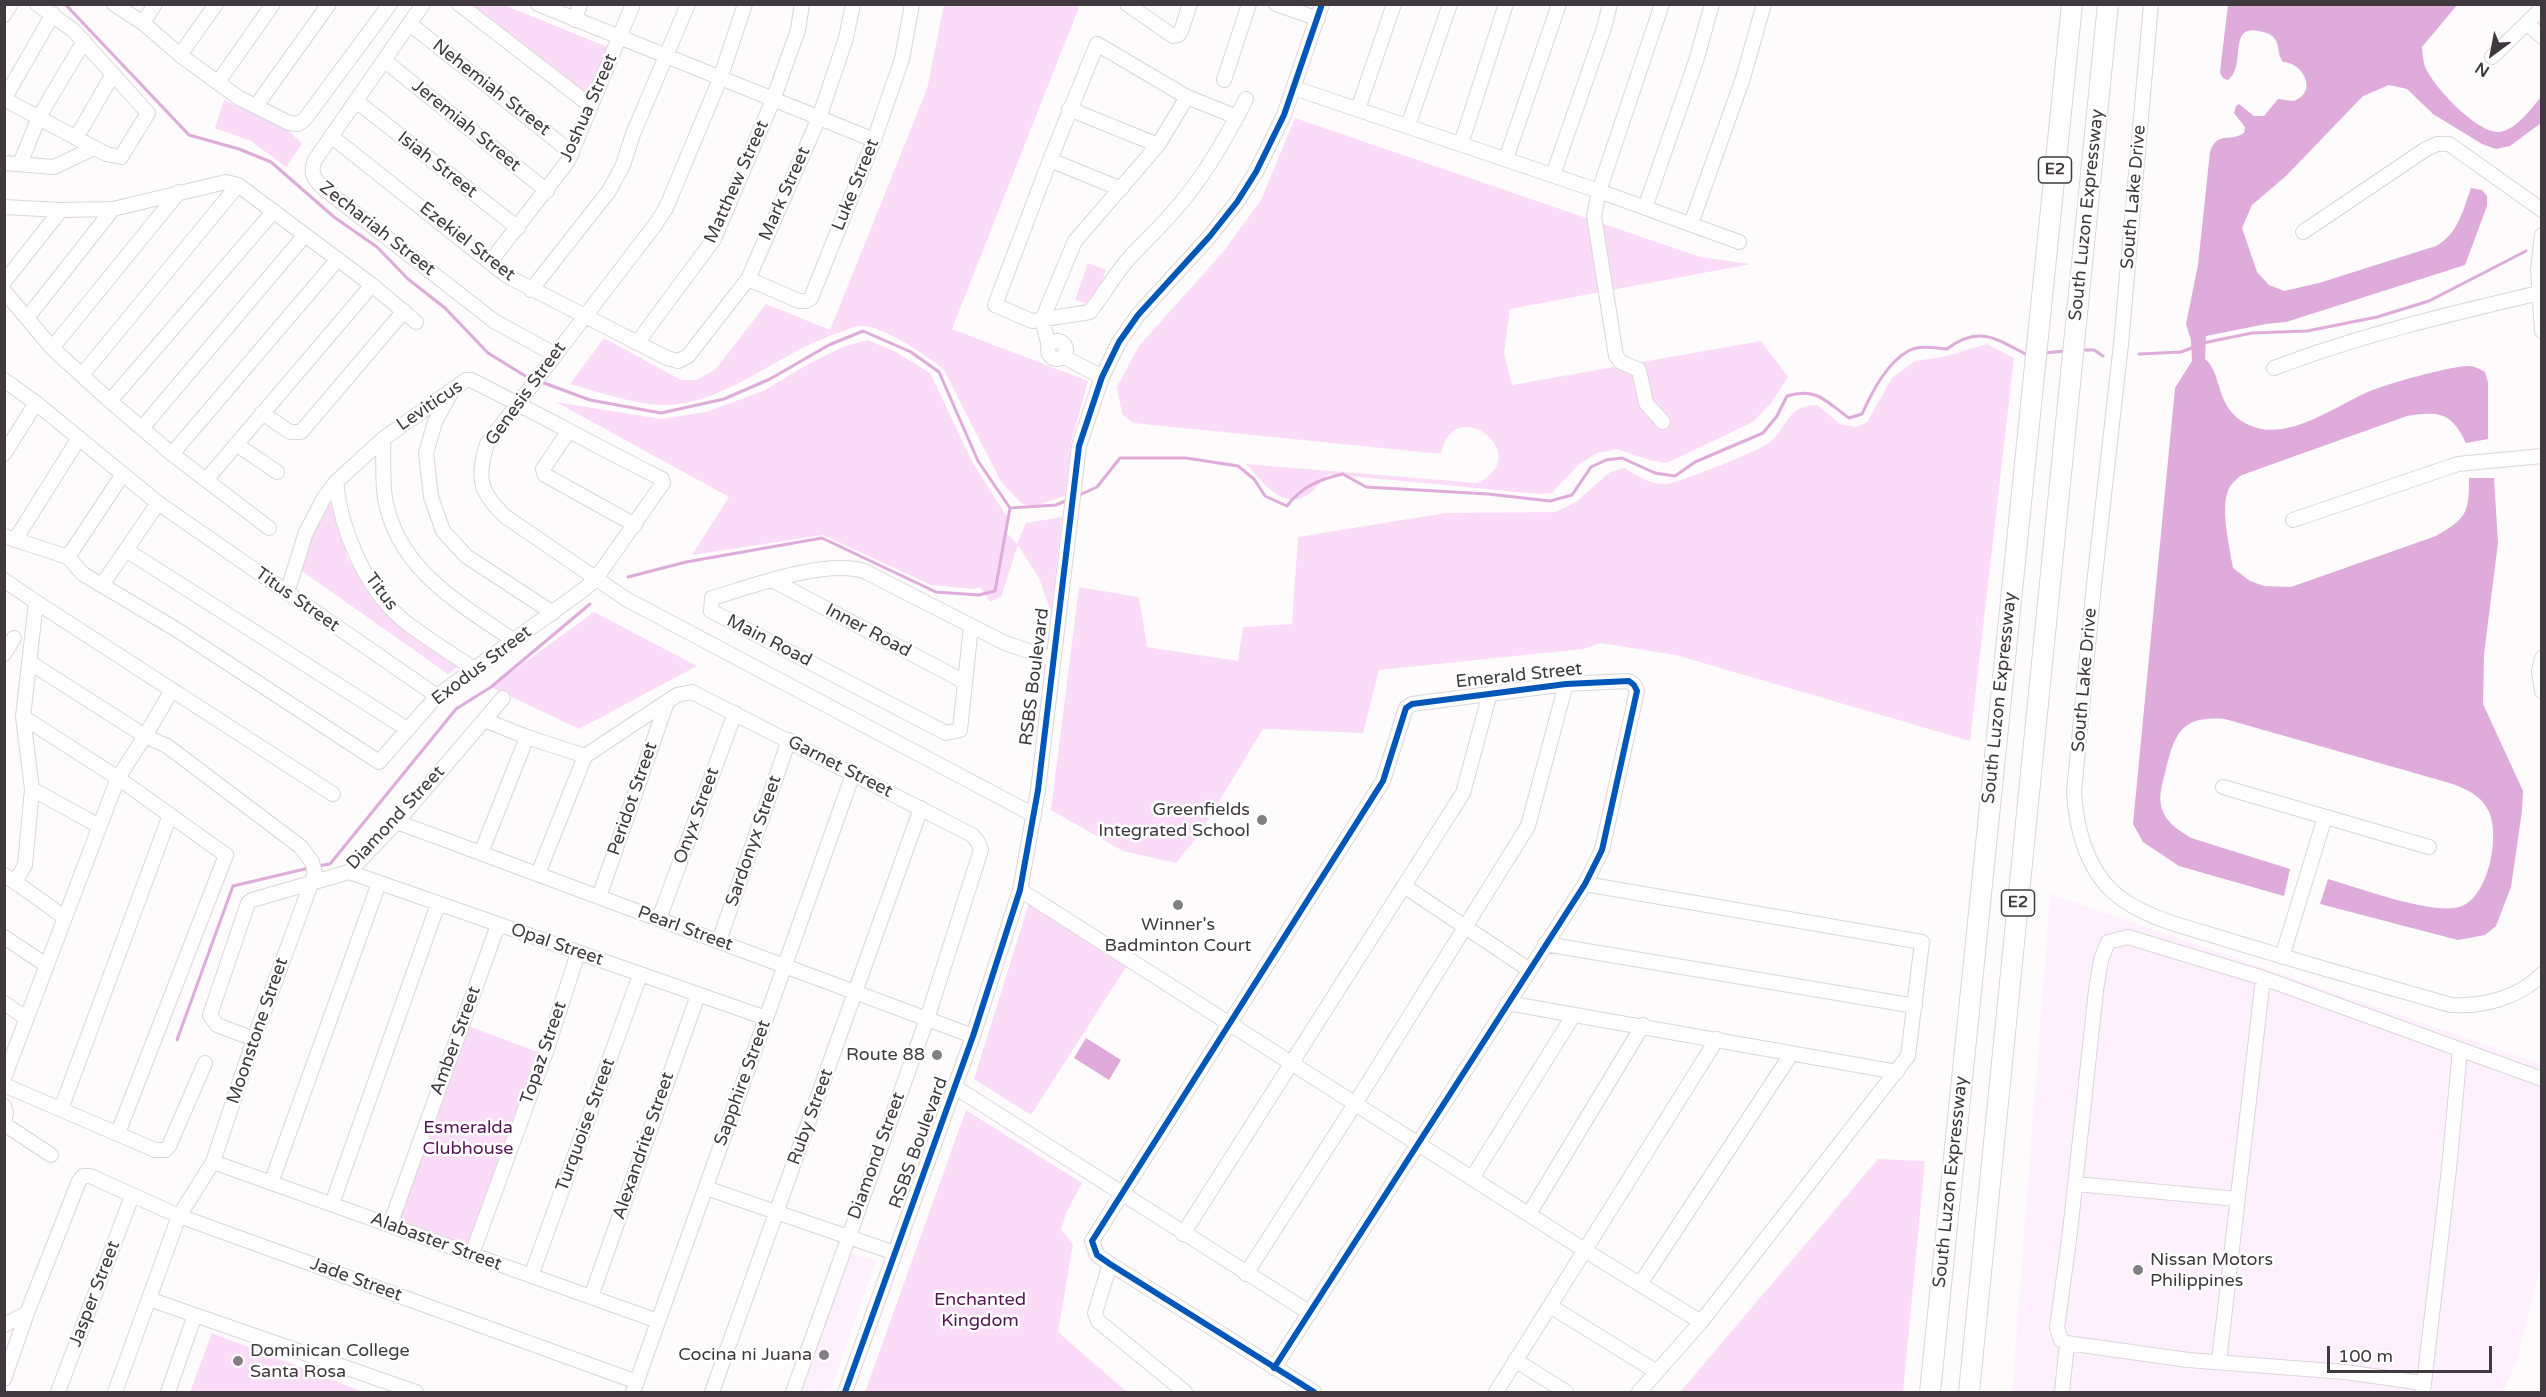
<!DOCTYPE html>
<html>
<head>
<meta charset="utf-8">
<style>
	body { margin:0 }
	#map { position:relative; width:2546px; height:1397px; overflow:hidden; background:#fdfbfc; font-family:"Varela Round",sans-serif }
	canvas { display:block }
	.frame { position:absolute; inset:0; border:6px solid #403a40; pointer-events:none }
	.north { position:absolute; left:2462px; top:24px; width:60px; height:60px; -webkit-text-stroke:4px #fff; paint-order:stroke; rotate:212deg; font-size:16px; font-weight:700; line-height:24px; text-align:center; color:#403a40 }
	.north::after { content:''; display:block; margin:auto; width:21px; height:27px; background:#403a40; clip-path:polygon(50% 0,100% 100%,50% 72%,0 100%) }
	.scale { position:absolute; left:2327px; top:1346px; width:165px; height:27px; box-sizing:border-box; border:3px solid #403a40; border-top:0; padding-left:8px; font-size:18px; line-height:21px; white-space:nowrap; color:#403a40; -webkit-text-stroke:4px #fff; paint-order:stroke }
</style>
</head>
<body>
<div id="map">
<canvas width="2546" height="1397"></canvas>
<div class="frame"></div>
<div class="north">N</div>
<div class="scale">100 m</div>
</div>
<script>
const ctx = document.querySelector('canvas').getContext('2d');
ctx.lineJoin = 'round';
function fill(path, color) { ctx.fillStyle = color; ctx.fill(path, 'evenodd'); }
function trace(path, color, width, dash) { ctx.strokeStyle = color; ctx.lineWidth = width; ctx.lineCap = dash ? 'butt' : 'round'; ctx.setLineDash(dash || []); ctx.stroke(path); }
function label(font, color, halo, rows, align = 'center') {
  ctx.font = font + ' "Varela Round",sans-serif'; ctx.lineWidth = 5; ctx.setLineDash([]); ctx.textBaseline = 'middle'; ctx.strokeStyle = halo; ctx.fillStyle = color; for (const [text, x, y, turn = 0] of rows) {
    ctx.save(); ctx.translate(x, y); ctx.rotate((+turn || 0) * Math.PI / 180); ctx.textAlign = isNaN(turn) ? turn : align; if (halo) ctx.strokeText(text, 0, 0); ctx.fillText(text, 0, 0); ctx.restore();
  }
}
fill(new Path2D(`
	M2050 894 2541 1064V1266L2517 1360 2503 1392H2012Z
	M848 1252 876 1261 830 1392H798Z`), '#fef1fd');
fill(new Path2D(`
	M467 5H504L615 50 594 100Z
	M1071 5 1079 7 952 329 1088 381 1071 443 1065 496 1032 507 1021 503 1001 482 944 370C930 357 880 324 861 326 852 326 843 332 835 334 780 352 723 406 663 405 632 404 599 392 570 384L604 338 681 380H696L715 370 766 304 830 330 927 89 944 5Z
	M224 100 285 127 302 144 286 167 251 141 215 128Z
	M1295 118 1700 257 1751 264 1510 309 1504 353 1512 385 1761 341 1788 377 1771 403 1753 422 1667 463 1649 460 1617 449 1598 453 1579 464 1552 493 1538 494 1330 474C1320 479 1318 488 1309 494 1281 512 1263 481 1246 464L1477 483C1537 457 1454 390 1441 454L1133 423 1122 414 1117 387 1139 346 1223 252 1261 200Z
	M1088 263 1106 270 1093 306 1075 300Z
	M868 340 896 352 930 373 973 463 1009 520 1006 532 1017 544 1026 523 1062 517 1051 612 1039 578 1018 545 1001 597 990 602 980 587 974 589 931 585 823 535 692 555 729 497 556 402 661 419 706 412 763 391 810 363 845 346Z
	M1987 344 2014 358 1970 741 1676 655 1600 643 1584 649 1379 670 1363 733 1263 729 1198 836 1176 863 1123 851 1051 810 1079 587 1139 597 1147 647 1238 661 1243 627 1292 624 1298 537 1445 513 1555 512 1576 502 1610 472 1624 468C1636 475 1651 485 1666 484 1679 483 1758 451 1769 443 1789 427 1785 406 1817 405L1840 424 1856 427 1867 422 1892 378 1915 361 1943 357Z
	M329 501 340 526 347 558 365 585 459 665 448 674 299 569 312 531Z
	M594 612 697 666 579 729 491 687Z
	M1029 903 1128 964 1031 1115 974 1079Z
	M466 1025 543 1054 472 1249 394 1223Z
	M966 1110 1082 1183 1066 1213 1061 1230 1073 1244 1058 1332 1127 1392H865Z
	M1878 1159 1925 1161 1903 1392H1680Z
	M212 1333 356 1389 359 1392H190Z`), '#fbdcf8');
fill(new Path2D(`
	M2228 5H2457L2422 47C2423 57 2423 66 2429 74 2439 92 2478 133 2499 132 2516 130 2531 109 2541 97V123L2510 146 2496 149 2482 144 2433 114 2407 89 2389 85 2363 96 2286 176 2252 205 2242 228 2257 272 2269 285 2284 291 2319 283 2436 246C2458 234 2463 210 2471 188L2482 190 2487 196V206L2465 265 2286 322 2266 324 2206 336 2205 359C2224 374 2213 412 2254 427 2291 440 2337 405 2370 391 2391 383 2446 367 2468 366 2474 366 2480 369 2485 372L2488 382V439L2466 443C2451 412 2440 411 2407 416L2242 475C2238 478 2234 481 2231 485 2218 502 2230 548 2233 568L2250 581 2264 586 2291 587 2436 536C2467 518 2469 513 2469 478H2494L2498 543 2484 654 2483 704 2523 791 2522 811 2511 887 2496 926 2485 935 2458 940 2320 904 2328 879C2356 887 2437 917 2462 906 2489 895 2500 836 2489 812 2482 796 2468 790 2453 784L2225 719C2180 715 2174 735 2165 773 2162 784 2158 797 2162 809 2166 823 2180 831 2191 838L2290 869 2284 896 2179 866 2143 842 2133 824 2175 388 2192 361 2191 340 2186 324 2198 265 2210 152C2218 130 2229 143 2244 133L2245 127 2234 113 2236 106 2239 104 2254 116H2264L2278 99C2284 99 2292 103 2298 99 2317 88 2301 62 2283 62 2276 53 2281 43 2272 36 2269 33 2263 32 2259 31 2227 24 2247 65 2228 80L2223 78 2220 73 2221 63Z
	M1086 1038 1121 1060 1109 1080 1074 1058Z`), '#deabda');
trace(new Path2D(`
	M65 4 189 135 239 149 271 162 334 217 377 247 408 279 445 308 488 353 527 377
	M2203 343 2252 333 2307 331 2377 317 2429 301 2526 251
	M2080 350H2094L2103 356
	M2044 353 2065 351
	M2139 354 2181 352 2194 347
	M544 383 590 400 661 413 724 399 770 379 829 345 863 331 911 352 939 372 978 461 1010 508 1056 505 1068 500
	M1077 496 1097 487 1120 458H1186L1238 466 1254 479 1265 496 1287 506C1301 487 1320 479 1343 474L1366 487 1488 494 1550 501 1572 495 1591 467 1606 460 1622 458 1655 473 1675 476 1695 462 1763 433 1777 416 1787 396C1817 387 1825 401 1849 418L1862 414C1872 392 1887 362 1910 350 1920 345 1936 348 1947 349 1980 324 1998 340 2029 356
	M628 577 686 562 822 538 936 592 979 595 995 591 1010 508
	M318 866 330 864 456 709 491 687 590 604
	M177 1040 233 886 309 868`), '#deabda', 3);
const minor = new Path2D(`
	M114 4 143 23 180 55 239 98 289 123 298 124 305 119 390 4
	M423 4 315 160C310 172 313 178 322 187L494 321 554 354
	M459 4 591 106
	M538 4 874 140
	M745 4 720 79 666 208 655 225 487 444C476 478 480 493 506 517L626 599 1034 815
	M1127 4 1173 36 1178 35 1181 31 1190 4
	M1276 4 1318 19
	M1662 4 1599 191 1594 216 1616 356 1621 362 1639 370 1646 403 1663 422
	M2151 4 2121 344 2094 584 2074 792C2076 827 2086 867 2113 892 2145 920 2192 928 2231 941 2304 963 2377 984 2451 1005 2482 1007 2519 998 2542 974
	M4 15 11 4
	M575 20 580 4
	M143 23 155 4
	M2527 23 2542 37
	M410 24 572 153
	M180 55 216 4
	M2492 57 2542 8
	M385 61 547 191
	M1224 80 1249 4
	M218 82 273 4
	M1294 88 1599 191 1739 242
	M4 99 106 154 121 157 148 113 73 30 37 4
	M4 99 53 14
	M356 101 518 228
	M256 106 329 4
	M1069 109 1158 145
	M1358 109 1394 4
	M1237 117 1187 97 1097 44 1050 160 995 305 1032 321 1090 312C1102 296 1113 278 1125 263 1140 245 1158 230 1173 212 1203 179 1226 139 1246 99
	M1408 126 1450 4
	M331 136 507 276 667 358 678 361 688 356 748 279 819 118 846 38 853 4
	M76 138 113 74
	M1461 144 1506 4
	M1506 159 1559 4
	M1050 160 1121 189
	M4 163 54 167 94 148
	M20 164 39 117 84 41
	M1553 175 1604 28 1610 4
	M4 207 61 210 113 209 226 182 238 185 372 285 416 322
	M1645 208 1696 61 1712 4
	M1691 224 1743 78 1764 4
	M2303 232 2426 149 2437 144H2449L2542 210
	M2542 235 2538 270 2542 331
	M490 262 568 161 633 4
	M748 279 799 301H806L811 298 874 140 902 59 912 4
	M4 282 61 210
	M531 290 609 191 623 165 633 134 688 4
	M4 291 52 348 110 401 172 454 269 528
	M27 318 113 209
	M1048 350a9 9 0 1 1 18 0a9 9 0 1 1-18 0Z
	M637 343 714 239 773 100 798 30 802 4
	M1049 346 1042 320 1075 241 1158 145 1187 97
	M52 348 179 192
	M1064 357 1102 377
	M2274 368C2360 335 2450 314 2539 293
	M82 375 238 185
	M4 380 36 403 158 503 437 696
	M452 391 435 422 426 453 431 497 443 531 466 556 553 613
	M110 401 274 211
	M262 413 290 432H301L404 311
	M142 428 305 235
	M568 432 543 469 545 475 635 525
	M383 439C384 458 382 479 385 498 397 569 459 603 513 640
	M236 444 277 472
	M4 454 36 403
	M172 454 338 259
	M206 480 372 285
	M336 482C341 531 365 588 404 621 426 638 450 653 473 668
	M2293 520 2458 464 2542 456
	M4 536 68 557 83 574 174 628 379 762 437 696 583 590 595 580 663 483 662 479C598 447 535 412 471 380H466L383 439 336 482 324 498 306 532 287 593
	M15 540 79 438
	M126 550 407 729
	M68 557 123 474
	M4 580 36 602
	M772 580 965 682
	M102 585 158 503
	M971 626 960 730 946 733 711 611 712 598C752 586 825 559 864 571L1005 643 1052 659
	M4 654 14 638
	M2542 658 2539 671 2542 691
	M29 662 145 736 172 690 333 794
	M23 717 118 778 226 855 118 1133
	M484 720 527 737 585 756 677 695 692 692 972 835 978 842 981 850 927 1019 793 1392
	M2223 787 2429 847
	M32 789 99 826
	M397 822 973 1036
	M481 853 527 737
	M349 872 766 1018
	M538 874 585 756
	M4 875 15 882 25 865 32 789 23 717 36 602 172 690
	M15 882 64 917
	M1585 884 1922 942 1908 1056 1701 1322 1639 1392
	M1404 886 1528 969
	M1020 890 1586 1251 1701 1322
	M599 897 667 702
	M659 919 735 713
	M4 937 46 965
	M719 941 789 740
	M1545 944 1915 1006
	M2282 957 2325 817
	M4 1003 26 1018
	M1507 1003 1897 1072
	M254 1039 217 1025 210 1015 248 903 252 900 349 872 397 822 503 698
	M4 1078 118 778 145 736 167 746 301 847 312 862 315 873 254 1039 213 1162 179 1216 115 1392
	M4 1085 155 1150H165L169 1146 205 1063
	M955 1087 1310 1313
	M4 1106 6 1114 4 1122
	M61 1109 170 815
	M4 1124 51 1155
	M213 1162 658 1321
	M1472 1178 1573 1016
	M271 1183 379 883
	M2076 1184 2237 1199
	M706 1188 895 1253
	M332 1204 438 904
	M1529 1214 1643 1025
	M390 1225 498 925
	M1183 1234 1463 793 1490 693
	M472 1254 546 1052 578 953
	M1110 1264 1095 1313 1098 1321 1185 1392
	M1246 1274 1355 1104 1528 826 1566 684
	M531 1276 640 975
	M1640 1284 1792 1053
	M591 1297 698 995
	M149 1299 416 1392
	M1550 1306 1657 1372
	M4 1325 27 1313
	M1515 1360 1566 1392
	M2219 1362 2263 978
	M1274 1368 1585 884 1602 850 1637 691 1634 685 1629 681 1566 684 1412 704 1406 708 1383 781 1092 1241 1097 1255 1110 1264 1314 1392
	M4 1379 27 1313 79 1181 83 1176H90L179 1216 637 1382
	M2423 1383 2345 1372 2188 1360 2067 1343 2061 1340 2057 1328 2070 1232 2096 990 2101 960 2108 942 2128 937 2263 978 2542 1079
	M58 1392 132 1196
	M168 1392 195 1315
	M633 1392 853 774
	M712 1392 921 808
	M845 1392 973 1036 1020 890 1038 790 1079 446 1102 377 1119 342 1138 315 1210 236 1237 202 1256 172 1284 115 1322 4
	M1496 1392 1717 1039
	M2062 1392 2067 1343
	M2423 1392 2449 1169 2460 1049`);
const highway = new Path2D(`
	M1930 1392 2072 4
	M1969 1392 2108 4`);
trace(minor, '#dad6d9', 16);
trace(highway, '#dad6d9', 22);
trace(minor, '#fffeff', 14);
trace(highway, '#fffeff', 20);
trace(new Path2D(`
	M1274 1368 1585 884 1602 850 1637 691 1634 685 1629 681 1566 684 1412 704 1406 708 1383 781 1092 1241 1097 1255 1110 1264 1314 1392
	M845 1392 973 1036 1020 890 1038 790 1079 446 1102 377 1119 342 1138 315 1210 236 1237 202 1256 172 1284 115 1322 4`), '#0057b8', 6);
for (const [x, y, r, color] of [
	[1262,820,6,"#827e82"],
	[1178,905,6,"#827e82"],
	[937,1055,6,"#827e82"],
	[2138,1270,6,"#827e82"],
	[824,1355,6,"#827e82"],
	[238,1361,6,"#827e82"]
]) { const dot = new Path2D(); dot.arc(x, y, r, 0, 2 * Math.PI); ctx.fillStyle = color; ctx.fill(dot); trace(dot, '#fff', 2); }
for (const [x, y, w] of [
	[2055,170,33],
	[2018,903,33]
]) { const box = new Path2D(); box.roundRect(x - w / 2, y - 13, w, 26, 4.5); ctx.fillStyle = '#fff'; ctx.fill(box); trace(box, '#403a40', 1.5); }
label('bold 16px', '#403a40', null, [
	["E2",2055,170],
	["E2",2018,903]
]);
label('18px', '#403a40', '#fff', [
	["Nehemiah Street",491,88,38],
	["Joshua Street",589,108,-66],
	["Jeremiah Street",466,126,39],
	["Isiah Street",437,165,38],
	["Matthew Street",737,182,-66],
	["Luke Street",856,185,-68],
	["Mark Street",785,194,-66],
	["South Lake Drive",2134,197,-85],
	["South Luzon Expressway",2087,215,-84],
	["Zechariah Street",377,229,38],
	["Ezekiel Street",467,242,38],
	["Genesis Street",526,394,-54],
	["Leviticus",430,406,-34],
	["Titus",381,592,53],
	["Titus Street",297,600,35],
	["Inner Road",868,631,28],
	["Main Road",769,641,27],
	["Exodus Street",482,666,-37],
	["Emerald Street",1519,676,-6],
	["RSBS Boulevard",1035,677,-83],
	["South Lake Drive",2085,680,-85],
	["South Luzon Expressway",2000,698,-84],
	["Garnet Street",840,767,27],
	["Peridot Street",633,799,-71],
	["Onyx Street",697,816,-70],
	["Diamond Street",396,818,-47],
	["Sardonyx Street",754,841,-71],
	["Pearl Street",685,929,20],
	["Opal Street",557,945,19],
	["Moonstone Street",258,1031,-71],
	["Amber Street",456,1041,-70],
	["Topaz Street",544,1053,-71],
	["Sapphire Street",743,1083,-70],
	["Ruby Street",811,1117,-70],
	["Turquoise Street",586,1125,-70],
	["RSBS Boulevard",919,1143,-70],
	["Alexandrite Street",644,1146,-71],
	["Diamond Street",877,1156,-70],
	["South Luzon Expressway",1951,1182,-84],
	["Alabaster Street",436,1242,20],
	["Jade Street",356,1280,20],
	["Jasper Street",95,1294,-69]
]);
label('18px', '#403a40', '#fff', [
	["Greenfields",1250,810],
	["Integrated School",1250,831],
	["Winner's",1178,925,"center"],
	["Badminton Court",1178,946,"center"],
	["Route 88",925,1055],
	["Nissan Motors",2150,1260,"left"],
	["Philippines",2150,1281,"left"],
	["Dominican College",250,1351,"left"],
	["Santa Rosa",250,1372,"left"],
	["Cocina ni Juana",812,1355]
], 'right');
label('18px', '#551453', '#fff', [
	["Esmeralda",468,1128],
	["Clubhouse",468,1149],
	["Enchanted",980,1300],
	["Kingdom",980,1321]
]);
</script>
</body>
</html>
